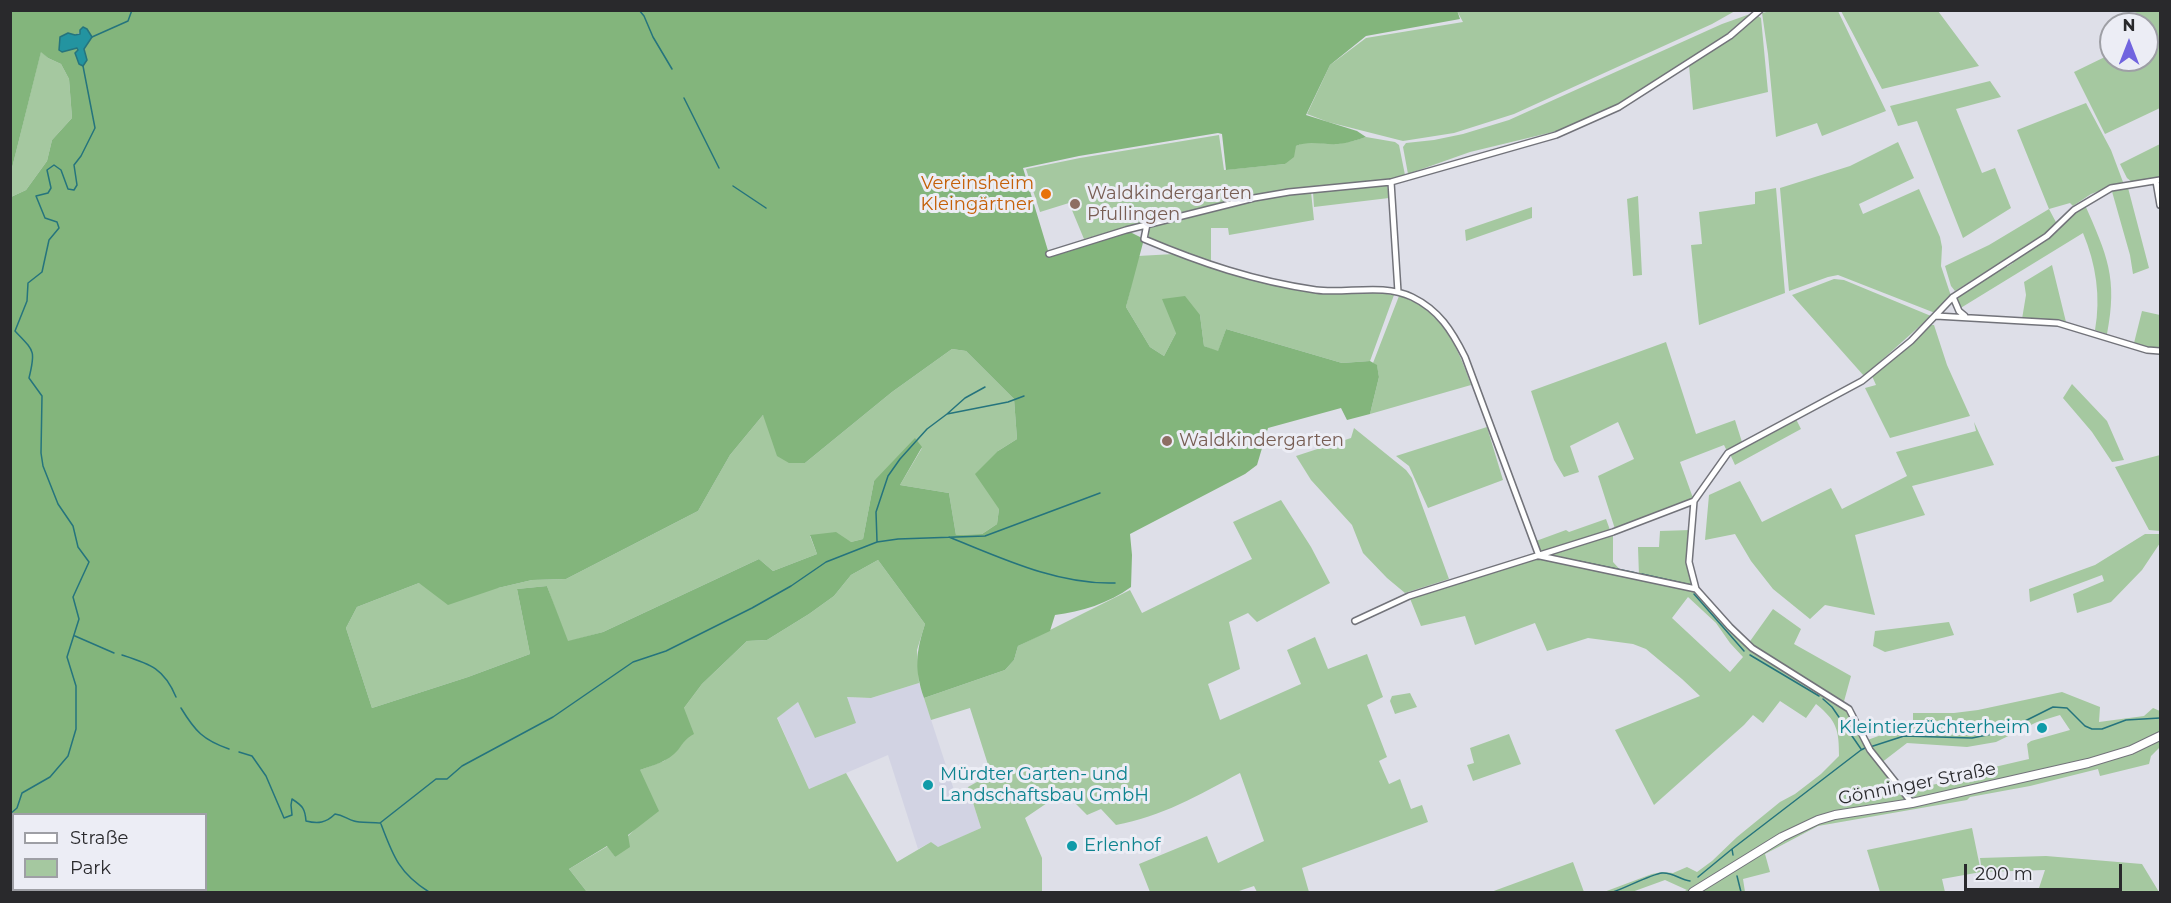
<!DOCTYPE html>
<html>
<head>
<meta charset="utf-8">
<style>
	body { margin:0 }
	#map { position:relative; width:2171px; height:903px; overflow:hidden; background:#dedfe8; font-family:Montserrat,sans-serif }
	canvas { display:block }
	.frame { position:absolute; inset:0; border:12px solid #29292c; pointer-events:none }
	.legend { position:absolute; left:12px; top:813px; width:195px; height:78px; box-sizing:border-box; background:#ecedf5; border:2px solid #9e9fa5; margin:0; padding:8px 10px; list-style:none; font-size:18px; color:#29292c }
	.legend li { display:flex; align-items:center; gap:12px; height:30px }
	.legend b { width:30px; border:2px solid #9e9fa5 }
	.north { position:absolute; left:2099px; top:12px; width:60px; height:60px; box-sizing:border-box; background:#ecedf5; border:2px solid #9e9fa5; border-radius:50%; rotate:0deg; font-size:16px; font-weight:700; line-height:24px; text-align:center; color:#29292c }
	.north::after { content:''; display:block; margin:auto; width:21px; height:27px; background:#7164df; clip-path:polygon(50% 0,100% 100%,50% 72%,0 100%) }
	.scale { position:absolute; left:1964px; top:864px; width:158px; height:27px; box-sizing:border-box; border:3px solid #29292c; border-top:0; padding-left:8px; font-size:18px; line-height:21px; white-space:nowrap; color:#29292c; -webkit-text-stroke:4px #ecedf5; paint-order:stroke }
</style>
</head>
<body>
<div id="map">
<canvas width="2171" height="903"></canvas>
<div class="frame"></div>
<ul class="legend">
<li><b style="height:8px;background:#fff"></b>Straße</li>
<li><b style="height:16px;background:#a5c8a0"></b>Park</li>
</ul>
<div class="north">N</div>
<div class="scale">200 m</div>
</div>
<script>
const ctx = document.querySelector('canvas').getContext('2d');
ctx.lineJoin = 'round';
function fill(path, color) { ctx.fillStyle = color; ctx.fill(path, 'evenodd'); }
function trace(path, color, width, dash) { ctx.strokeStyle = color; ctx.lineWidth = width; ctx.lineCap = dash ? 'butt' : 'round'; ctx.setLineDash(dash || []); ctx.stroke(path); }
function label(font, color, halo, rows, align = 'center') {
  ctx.font = font + ' Montserrat,sans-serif'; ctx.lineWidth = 6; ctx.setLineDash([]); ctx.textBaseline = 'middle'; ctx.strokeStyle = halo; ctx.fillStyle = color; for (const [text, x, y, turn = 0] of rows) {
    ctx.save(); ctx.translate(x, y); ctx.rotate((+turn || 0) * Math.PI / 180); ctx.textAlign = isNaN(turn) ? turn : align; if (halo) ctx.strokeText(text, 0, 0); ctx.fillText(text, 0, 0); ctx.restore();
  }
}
fill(new Path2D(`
	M919 683 955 793 968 787 981 828 937 848 931 842 918 849 888 755 809 789 777 717 798 702 816 738 847 697 871 698Z`), '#d2d3e3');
fill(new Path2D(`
	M1457 11H1735L1712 24 1514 114 1454 133 1403 141 1328 122 1307 114 1330 65 1366 38 1463 22Z
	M1771 11H1838L1886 111 1822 136 1817 123 1776 137 1768 54 1762 13Z
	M1841 11H1938L1979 66 1882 89Z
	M2139 11H2160V108L2105 134 2074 72 2111 54V60H2147V24H2137L2132 14Z
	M1753 13 1755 14 1728 35 1616 106 1589 119 1557 131 1470 152 1408 174 1403 147 1406 143 1434 140 1463 134 1509 120 1722 24Z
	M1758 16 1761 18 1768 92 1693 110 1689 65 1731 38Z
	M41 51 48 58 61 64 69 79 72 118 52 140 47 161 26 190 11 197V172Z
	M1990 81 2001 97 1956 109 1982 173 1995 168 2011 208 1963 238 1917 121 1898 126 1890 106Z
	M2086 103 2111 150 2123 182 2091 194 2073 206 2070 203 2049 209 2058 226 2001 266 1998 264 1955 291 1951 286 1945 266 1989 245 2049 209 2017 130Z
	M1219 135 1224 170 1285 164 1296 146 1305 142 1336 144 1353 141 1366 137 1395 142 1399 145 1405 175 1391 179 1268 192 1183 212 1084 239 1069 203 1040 212 1026 169 1080 158Z
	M1898 142 1914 178 1859 204 1863 214 1919 189 1940 237 1942 247 1941 266 1951 296 1935 313 1838 275 1828 277 1789 291 1780 188 1850 166Z
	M2160 144V178L2132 182 2127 178 2120 164Z
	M1387 184 1389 198 1314 207 1313 192Z
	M2127 184 2149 268 2133 274 2130 255 2111 188Z
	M1776 188 1785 293 1699 325 1691 245 1702 244 1699 212 1755 204V192Z
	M1311 192 1314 220 1229 235 1228 228H1211V263L1149 238 1148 230 1151 225 1263 197Z
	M1638 196 1642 275 1633 276 1627 199Z
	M2085 205C2107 255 2118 278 2107 334L2095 330C2101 297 2096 264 2083 233L1959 309 1955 297 2004 266 2007 267 2013 263 2012 261 2058 231 2073 213Z
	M1532 207V218L1466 241 1465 230Z
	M1174 254C1221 272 1267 285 1316 292 1342 295 1369 291 1394 295L1370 361 1342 363 1226 329 1218 352 1204 346 1200 315 1176 333 1164 356 1150 347 1126 307 1138 256Z
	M2052 265 2066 322 2022 319 2026 295 2024 282Z
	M1834 279 1844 280 1931 316 1864 376 1792 295Z
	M1399 296C1441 308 1458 347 1471 385L1370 414 1379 377 1377 366 1373 363Z
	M2142 311 2160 315V348H2150L2134 343Z
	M1930 325H1934L1947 365 1970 416 1890 438 1865 388 1876 385 1872 376Z
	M1666 342 1696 434 1735 420 1742 442 1727 451 1724 445 1680 462 1693 498 1615 529 1598 476 1634 459 1618 422 1570 446 1579 472 1564 477 1554 460 1531 391Z
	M952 349 966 351 1014 399 1017 439 998 451 999 509 997 524 982 534 956 535 949 493 900 485 922 448 874 481 863 539 851 542 810 536 817 554 773 571 759 559 603 632 567 642 547 586 517 589 530 654 468 677 372 708 346 628 357 607 419 583 498 588 532 580 566 579 698 511 730 455 763 415 805 463 892 392Z
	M2072 384 2107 421 2124 460 2112 462 2092 432 2063 398Z
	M1796 419 1801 429 1735 465 1730 454Z
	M1974 422 1994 465 1912 486 1925 515 1855 535 1875 615 1825 605 1810 619 1773 589 1751 561 1735 534 1705 540 1709 495 1740 481 1762 522 1831 488 1842 509 1907 476 1896 452 1976 431Z
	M1487 427 1503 480 1428 508 1409 466 1396 456Z
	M1354 428 1406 470 1412 478 1449 579 1405 593 1387 578 1363 553 1352 525 1311 480 1296 456 1351 438Z
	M2160 455V531L2149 530 2115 467Z
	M1281 500 1311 547 1330 583 1257 622 1248 613 1229 622 1240 669 1208 684 1220 720 1301 684 1287 650 1315 637 1328 669 1367 654 1383 697 1367 705 1387 757 1379 761 1389 784 1400 779 1411 809 1422 805 1428 822 1302 868 1309 892H1257L1254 886 1236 892H1150L1139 864 1207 836 1218 863 1264 841 1240 773C1199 795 1161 817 1116 825L1101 809 1087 815 1066 794 1050 801 1025 818 1042 858V892H603L601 891 587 892 569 869 608 846 615 857 628 836 640 824V770L664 761 677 750 684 739V708L702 684 747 641 767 640 809 614 834 596 851 575 878 560 925 624 917 650 919 683 871 698 847 697 856 723 815 738 798 702 777 718 809 789 846 773 897 862 931 842 938 847 981 828 968 787 991 774 970 708 931 720 924 698 1005 670 1014 660 1018 646 1130 590 1142 613 1252 559 1233 522Z
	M1606 519 1610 530 1543 552 1539 550 1536 541 1566 530 1569 532Z
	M1691 530 1689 546 1696 589 1748 644 1773 609 1801 629 1794 644 1851 676 1843 705 1849 709 1865 741 1913 723V713H1954L1978 710 2062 692 2100 707 2099 722 2144 716 2153 708 2160 711V747L2151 756 2149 764 2100 776 2098 769 2030 786 1970 797 1967 800 1818 826 1765 854 1770 872 1743 879 1745 892H1683L1687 890 1665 880 1632 892H1604L1652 874 1662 872 1673 873 1687 867 1697 872 1712 861 1737 837 1780 802 1795 794 1821 774 1839 756C1839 730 1837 721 1816 704L1806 718 1780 701 1763 723 1753 715 1744 725 1654 805 1615 730 1700 696 1682 679 1646 649 1633 644 1588 638 1547 651 1535 623 1475 645 1465 616 1421 626 1409 596 1613 532V562L1624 574 1639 576 1638 547H1659L1660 531ZM1688 597 1716 623 1730 643 1743 657 1730 672 1672 618ZM2060 715 2070 730 2031 741 2027 744 2029 759 1973 772V776L1904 791 1881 763 1907 743 1967 747 1996 742 2037 722Z
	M2145 534H2160V543L2142 570 2111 602 2077 613 2073 594 2104 581 2102 575 2030 602 2029 589 2095 565Z
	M1949 622 1954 635 1885 652 1873 646 1875 631Z
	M1410 693 1417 707 1395 714 1390 701 1392 696Z
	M1509 734 1521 764 1473 781 1467 765 1474 763 1470 748Z
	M1972 828 1981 872 1942 879 1945 892H1880L1867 850Z
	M2046 856 2142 864 2159 892H2049L2039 888 2045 870 1982 872 1980 858Z
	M1573 862 1584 892H1491Z`), '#a5c8a0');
fill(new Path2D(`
	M1457 10 1460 19 1366 36 1330 65 1306 115 1357 131 1366 137C1357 140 1348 143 1338 144 1323 145 1309 140 1296 146L1294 157 1285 164 1226 170 1222 134 1218 133 1079 156 1023 168 1049 254 1126 230 1144 239 1126 307 1150 347 1164 356 1176 333 1162 299 1185 296 1200 315 1204 346 1218 351 1226 329 1342 363 1370 361 1377 365 1379 377 1370 414 1347 420 1341 408 1268 428 1257 465 1245 474 1130 534 1132 555 1131 587C1109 603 1081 612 1055 615L1050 631 1018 646 1014 660 1005 670 924 698C914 669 916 652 925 624L878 560 851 575 834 596 809 614 767 640 747 641 702 684 684 708 694 734C685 739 684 742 678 750 668 762 653 765 640 770L659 811 628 835 630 847 615 857 607 846 569 869 587 892H11V197L26 190 47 161 52 140 72 118 69 79 61 64 48 58 41 52 11 172V11ZM87 29 90 40 84 49 86 56 79 64 75 53 78 50 77 48 66 50 75 35ZM952 349 966 351 1014 399 1017 439 998 451 975 474 999 509 997 524 982 534 956 535 949 493 900 485 922 447 915 438 874 481 863 539 851 542 836 532 810 535 817 554 773 571 759 559 603 632 568 641 547 586 517 589 530 654 468 677 372 708 346 628 357 607 419 583 448 605 498 588 532 580 566 579 698 511 730 455 763 415 777 456 789 463H805L892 392ZM14 814H206V890H14Z`), '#83b57c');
const water = new Path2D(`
	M83 27 87 29 92 37 84 49 87 60 83 66 79 64 75 53 78 50 77 48 62 52 59 50 60 37 68 33 75 35 80 34V30Z`);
fill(water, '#2394a0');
trace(water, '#25747d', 1.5);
trace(new Path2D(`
	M639 10 644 16 653 37 672 69
	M92 37 128 21 132 10
	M684 98 719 168
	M733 186 766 208
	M947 414 965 398 985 387
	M949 537C1001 558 1058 585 1115 583
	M877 541 876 512 888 476 900 459 927 429 947 414 1008 402 1024 396
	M1578 561 1636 573
	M1642 574 1691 585
	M1694 594 1744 651
	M75 636 114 653
	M122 655C150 664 164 668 176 697
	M1750 655 1819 696
	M1823 699 1832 707 1861 749
	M181 708C195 731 203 740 229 749
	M1870 747 1904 736 1972 738 1992 734 2004 727 2025 721 2053 707 2067 708 2085 726 2092 729H2102L2126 720 2160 718
	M239 752 252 756 266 776 284 818 292 815 291 805 292 799C303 806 305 809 306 821 318 824 326 823 335 814 343 815 347 819 354 821 359 823 373 822 380 823L436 779H447L462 766 553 717 633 662 666 651 752 608 791 586 826 562 877 542 898 539 985 536 1100 493
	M10 814 17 808 22 793 50 777 68 756 76 729V686L67 657 79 619 73 597 89 562 78 547 73 526 58 504 43 466 41 453 42 396 29 378C36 350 34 351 15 331L27 301 28 283 42 272 49 240 59 228 57 222 45 218 36 196 48 193 51 188 47 170 54 165 61 170 68 189 74 190 77 185 74 165 81 156 95 128 83 66
	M381 824C393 856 399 873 429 892
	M1733 855 1732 849 1861 750 1865 748
	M1737 876 1741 892
	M1698 877 1732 849
	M1613 892C1625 888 1652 874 1662 873 1673 872 1680 880 1690 881`), '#25747d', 1.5);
const street = new Path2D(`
	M2156 181 2160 205
	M1391 182 1398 292
	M1147 224 1144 239C1201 263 1254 281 1316 290 1346 294 1383 283 1412 297 1439 310 1452 331 1465 357L1539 556
	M1049 254 1126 230 1254 198 1289 192 1391 182 1556 135 1619 107 1730 36 1760 10
	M1953 297 1959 311 1965 316
	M1936 316 2058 323 2147 350 2160 351
	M1694 501 1689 562 1696 589
	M1540 556 1696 589 1730 627 1752 648 1849 709 1870 750 1912 803
	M1355 621 1409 596 1613 532 1694 501 1728 453 1862 381 1911 341 1953 297 2047 236 2074 210 2111 188 2160 180`);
const secondary = new Path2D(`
	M1693 892 1782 837 1818 820 1835 815 1912 803 2088 763 2131 750 2160 736`);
trace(street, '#72737a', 8);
trace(secondary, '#72737a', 10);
trace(street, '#fff', 5);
trace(secondary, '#fff', 8);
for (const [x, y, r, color] of [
	[1046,194,6,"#e8710a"],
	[1075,204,6,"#8d6e63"],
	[1167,441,6,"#8d6e63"],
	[2042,728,6,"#0f9aa8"],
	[928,785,6,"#0f9aa8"],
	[1072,846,6,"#0f9aa8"]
]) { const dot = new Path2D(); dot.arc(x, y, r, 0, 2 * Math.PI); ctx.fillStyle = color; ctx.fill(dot); trace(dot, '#ecedf5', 2); }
label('18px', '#c56008', '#ecedf5', [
	["Vereinsheim",1034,184],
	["Kleingärtner",1034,205]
], 'right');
label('18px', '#785e54', '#ecedf5', [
	["Waldkindergarten",1087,194],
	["Pfullingen",1087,215],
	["Waldkindergarten",1179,441]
], 'left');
label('18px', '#0d838f', '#ecedf5', [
	["Kleintierzüchterheim",2030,728,"right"],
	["Mürdter Garten- und",940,775],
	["Landschaftsbau GmbH",940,796],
	["Erlenhof",1084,846]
], 'left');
label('18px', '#29292c', '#ecedf5', [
	["Gönninger Straße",1917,784,-11]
]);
</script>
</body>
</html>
